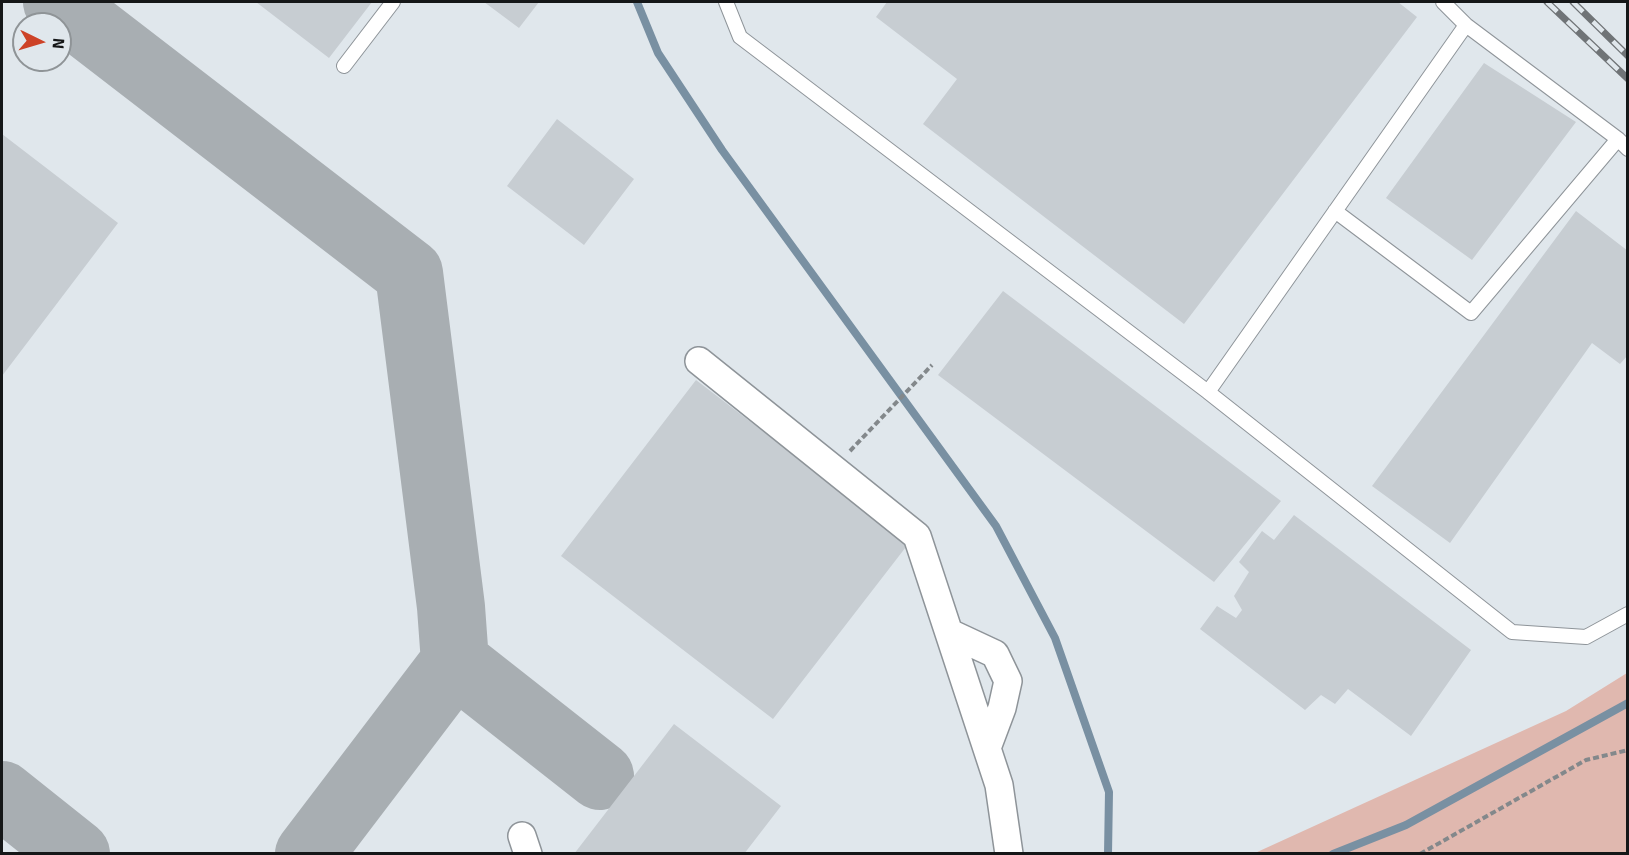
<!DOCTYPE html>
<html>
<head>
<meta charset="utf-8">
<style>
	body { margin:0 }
	#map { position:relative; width:1629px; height:855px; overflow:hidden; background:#e0e7ec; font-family:Signika,sans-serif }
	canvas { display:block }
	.frame { position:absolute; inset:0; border:3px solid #151718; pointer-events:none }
	.north { position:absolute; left:12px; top:12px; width:60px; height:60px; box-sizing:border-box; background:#e0e7ec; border:2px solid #8f9497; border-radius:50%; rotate:95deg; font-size:16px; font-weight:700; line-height:24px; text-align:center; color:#151718 }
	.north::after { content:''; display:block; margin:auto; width:21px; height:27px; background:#cd4227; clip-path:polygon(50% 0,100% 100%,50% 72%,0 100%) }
</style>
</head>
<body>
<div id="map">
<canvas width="1629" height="855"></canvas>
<div class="frame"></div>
<div class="north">N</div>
</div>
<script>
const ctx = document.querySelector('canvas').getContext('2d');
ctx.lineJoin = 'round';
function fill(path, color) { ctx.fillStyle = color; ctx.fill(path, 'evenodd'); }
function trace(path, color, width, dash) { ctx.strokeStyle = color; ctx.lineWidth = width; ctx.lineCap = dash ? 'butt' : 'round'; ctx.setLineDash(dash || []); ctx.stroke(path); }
fill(new Path2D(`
	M1627 673V853H1255L1566 711Z`), '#e0b8af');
trace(new Path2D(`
	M637 2 658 53 722 150 996 526 1055 638 1109 792 1108 854
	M1333 854 1406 825 1628 703`), '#7990a2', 8);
trace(new Path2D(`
	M57 2 409 273 451 607 455 662
	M2 795 76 854
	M309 854 455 662 600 776`), '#a8aeb2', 68);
fill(new Path2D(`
	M256 2H372L329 58Z
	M484 2H539L519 28Z
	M887 2H1398L1417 17 1184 324 923 124 957 79 876 17Z
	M1484 63 1576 122 1472 260 1386 198Z
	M557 119 634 179 584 245 507 186Z
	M2 134 118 223 2 376Z
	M1576 211 1628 251V355L1620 364 1592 343 1450 543 1372 486Z
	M1003 291 1281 501 1214 582 938 375Z
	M696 380 909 543 773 719 561 556Z
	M1294 515 1471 650 1411 736 1348 689 1335 704 1321 695 1305 710 1200 629 1217 606 1236 618 1242 610 1234 596 1249 572 1239 562 1262 531 1274 540Z
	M674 724 781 806 744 854H574Z`), '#c7cdd2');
const service = new Path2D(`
	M726 2 740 37 1208 392
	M1443 2 1466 25 1618 139 1628 149
	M1466 25 1208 392 1512 632 1586 637 1628 614
	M344 66 393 2
	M1335 211 1471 313 1618 139`);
const minor = new Path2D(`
	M699 361 917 536 999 785 1009 854
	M950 633 995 654 1008 681 1002 708 987 748
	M522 836 528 854`);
trace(service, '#8e9499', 16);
trace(minor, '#8e9499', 30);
trace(new Path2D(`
	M850 451 932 365
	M1420 854 1586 760 1628 750`), '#83888b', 4, [6, 3]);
trace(service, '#fff', 14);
trace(minor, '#fff', 27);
const rail = new Path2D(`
	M1547 2 1628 79
	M1573 2 1628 56`);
trace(rail, '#707477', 7);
trace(rail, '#e0e7ec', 4.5, [14]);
</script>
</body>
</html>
